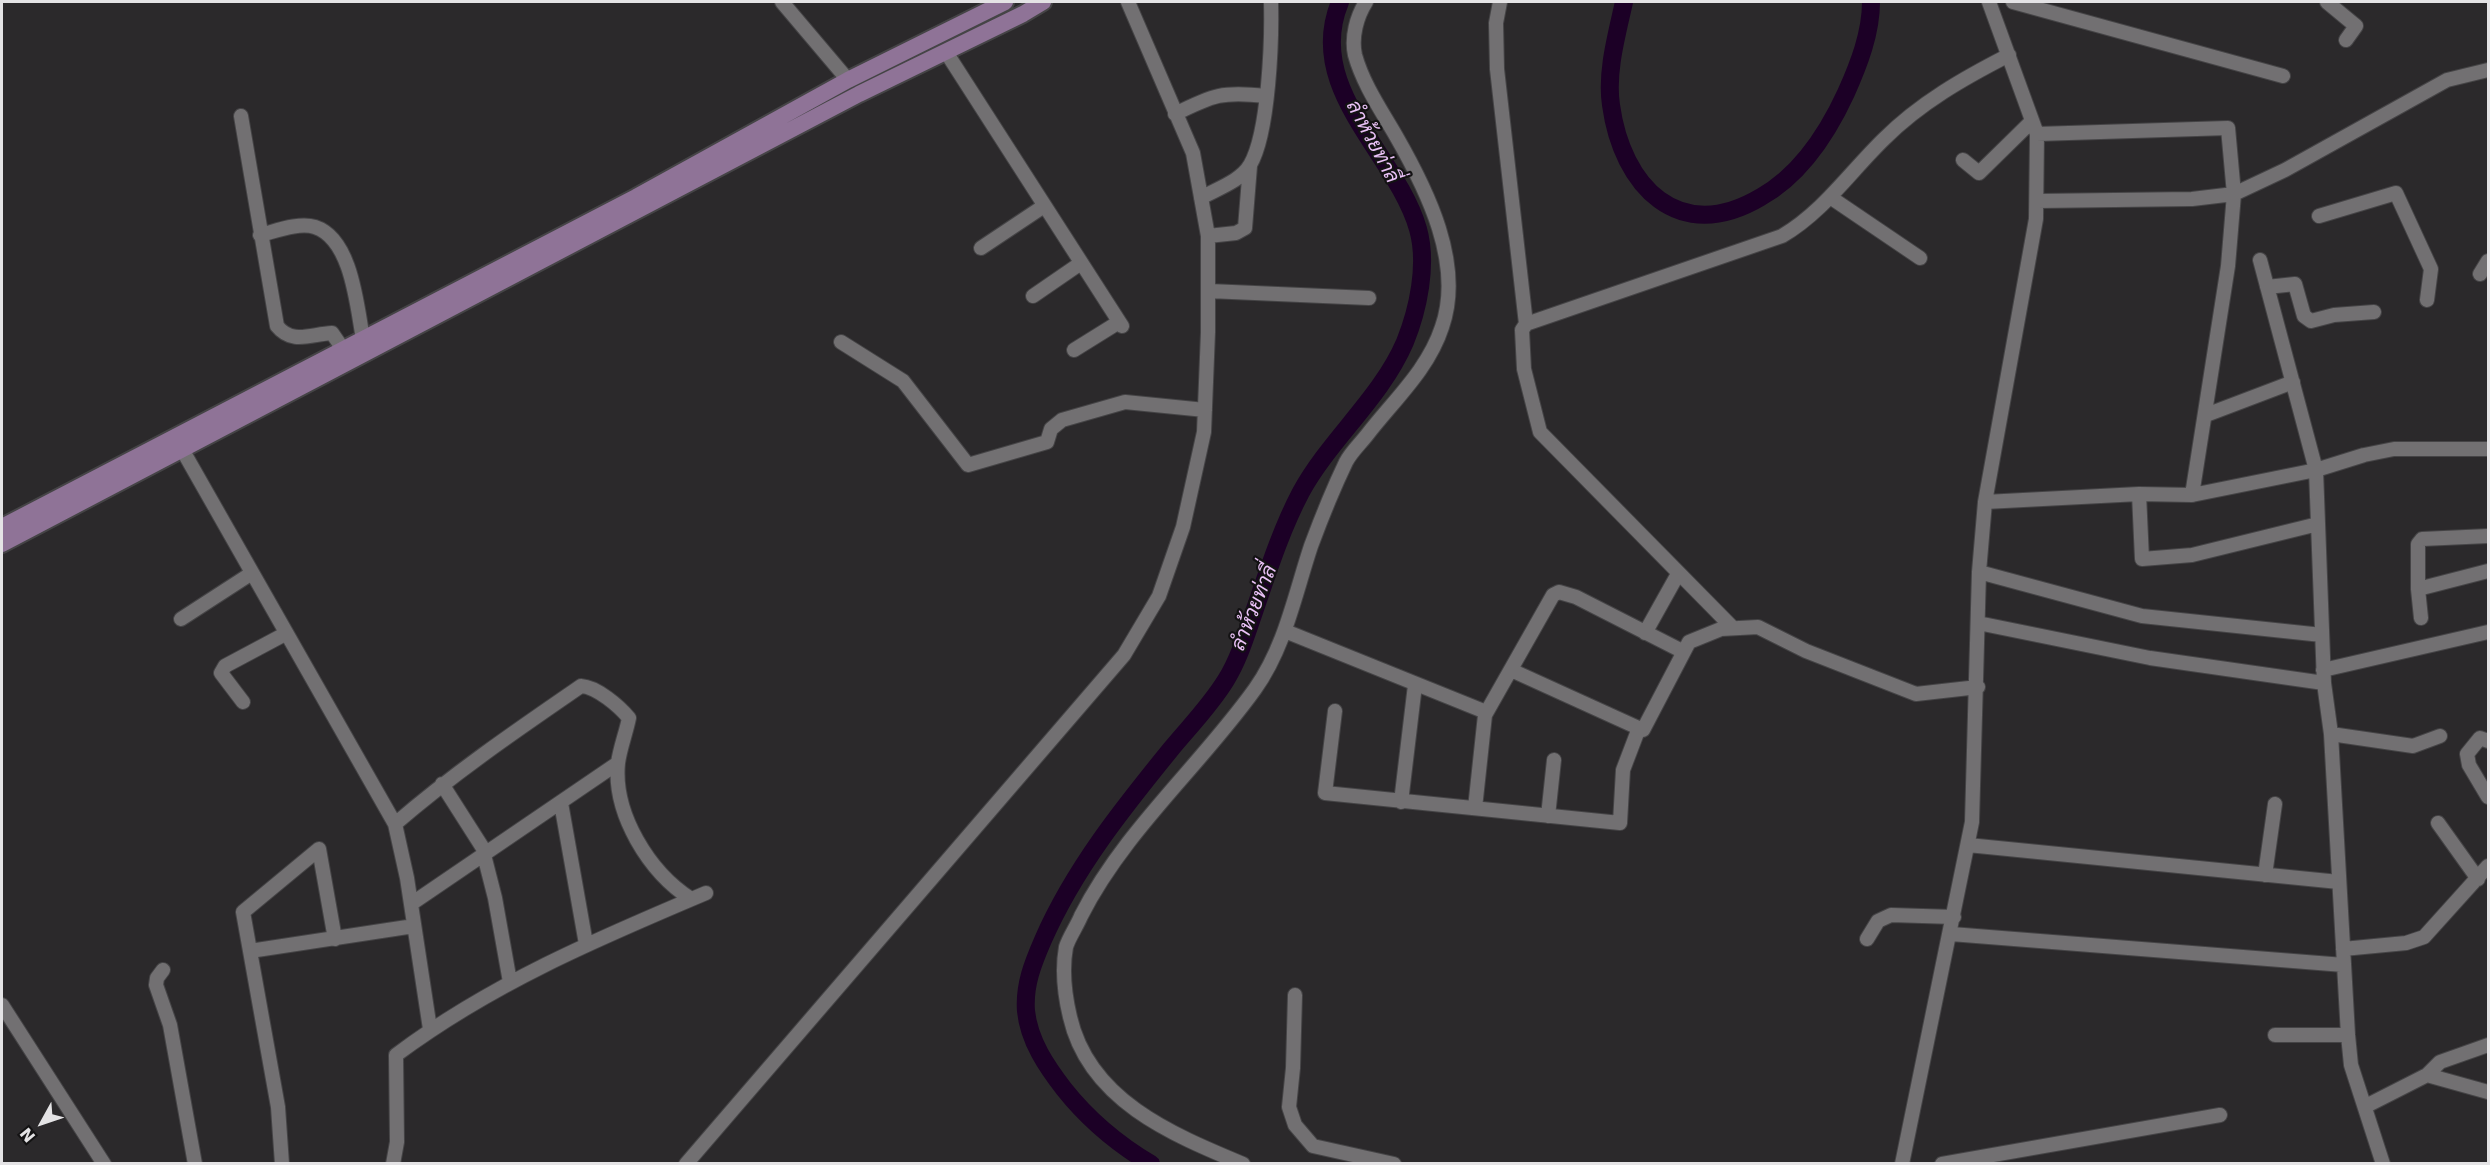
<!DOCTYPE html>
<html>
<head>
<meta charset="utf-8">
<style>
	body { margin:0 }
	#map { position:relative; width:2490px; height:1165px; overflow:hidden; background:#2b292b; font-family:"DejaVu Sans",sans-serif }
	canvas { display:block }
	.frame { position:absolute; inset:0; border:3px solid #e4e3e5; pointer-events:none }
	.north { position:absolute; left:12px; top:1093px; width:60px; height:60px; -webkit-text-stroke:4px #131213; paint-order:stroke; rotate:230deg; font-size:16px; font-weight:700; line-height:24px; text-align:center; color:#e4e3e5 }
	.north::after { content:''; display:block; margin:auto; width:21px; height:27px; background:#e4e3e5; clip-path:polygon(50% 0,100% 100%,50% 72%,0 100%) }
</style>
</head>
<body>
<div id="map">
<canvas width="2490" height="1165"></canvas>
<div class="frame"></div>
<div class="north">N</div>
</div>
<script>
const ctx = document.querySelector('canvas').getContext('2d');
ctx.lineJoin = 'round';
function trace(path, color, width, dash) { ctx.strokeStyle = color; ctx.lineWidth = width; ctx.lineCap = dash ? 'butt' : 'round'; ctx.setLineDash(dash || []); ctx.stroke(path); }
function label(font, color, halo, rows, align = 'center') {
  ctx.font = font + ' "DejaVu Sans",Sarabun,sans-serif'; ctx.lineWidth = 4.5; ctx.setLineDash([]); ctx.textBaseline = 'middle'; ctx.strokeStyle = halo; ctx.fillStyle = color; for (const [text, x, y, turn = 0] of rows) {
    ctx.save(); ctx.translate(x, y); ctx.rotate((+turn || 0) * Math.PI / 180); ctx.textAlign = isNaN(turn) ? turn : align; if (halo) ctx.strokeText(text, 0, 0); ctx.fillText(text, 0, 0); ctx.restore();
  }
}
trace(new Path2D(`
	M1624 2C1617 34 1606 72 1611 105 1622 186 1679 246 1761 197 1800 175 1828 132 1846 93 1859 64 1871 33 1871 2
	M1151 1164C1119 1145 1087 1118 1064 1089 1047 1067 1029 1041 1026 1011 1024 985 1033 963 1043 940 1074 869 1123 808 1171 749 1190 726 1210 706 1226 680 1239 659 1246 635 1254 612 1268 571 1281 530 1301 492 1330 439 1381 398 1405 342 1418 310 1428 264 1418 229 1396 153 1304 89 1340 2`), '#1c0026', 18);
const minor = new Path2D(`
	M782 2 848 80
	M1500 2 1496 23 1497 69 1526 324 1782 236C1823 212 1850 172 1884 139 1920 103 1964 78 2009 55
	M2013 2 2283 76
	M2327 2 2356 26 2346 40
	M946 52 1122 326
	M1175 114C1213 95 1223 91 1265 96
	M241 116 277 326C292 345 311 334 332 333L343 349
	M2037 134 2228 128 2234 194 2228 266 2192 495
	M1963 160 1979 173 2032 121
	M1830 197 1920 258
	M1201 198C1216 189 1241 181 1250 165 1269 133 1272 39 1271 2
	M2037 201 2192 199 2234 194 2285 170 2447 80 2488 70
	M2319 216 2396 193 2431 269 2427 300
	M260 235C276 231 299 222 315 227 352 239 357 307 363 339
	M1208 236 1236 233 1245 228 1250 166
	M981 248 1044 206
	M2260 260 2316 470 2324 683 2331 734 2348 1035 2351 1065 2383 1164
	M2480 274 2488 261
	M2267 287 2295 284 2304 316 2311 321 2334 315 2374 312
	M1209 291 1369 298
	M1033 296 1081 263
	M1526 324 1522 330 1524 369 1540 432 1733 628
	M841 342 903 381 968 465 1047 442 1051 429 1062 420 1125 402 1205 410
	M1074 350 1119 322
	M2206 415 2293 382
	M183 451 395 824 407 878 430 1029
	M2139 494 2142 559 2192 555 2318 524
	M1985 502 2139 494 2192 495 2316 470 2364 455 2394 449H2488
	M2488 536 2422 539 2418 544V589L2488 571
	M1979 572 2142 616 2322 635
	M2418 589 2421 618
	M181 619 252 573
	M1978 623 2150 658 2324 683
	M1285 631 1486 712
	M1645 633 1678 574
	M1511 670 1643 730 1689 642 1721 629 1758 627 1806 651 1916 694 1978 687
	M2323 670 2488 632
	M243 702 221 673 225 666 285 634
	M1335 711 1325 793 1620 823 1623 770 1639 728
	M2331 734 2413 746 2440 736
	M2488 741 2480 738 2467 754 2469 765 2488 797
	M442 784 486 853
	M1401 802 1415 685
	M561 803 586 944
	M1475 808 1485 715 1553 595 1559 592 1576 597 1682 651
	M1548 816 1554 760
	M2438 823 2478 879
	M395 824C454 773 517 730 581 686 597 687 619 706 629 718 626 733 620 748 618 763 613 814 649 872 691 899
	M1968 845 2339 882
	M484 855 495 898 510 982
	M2265 875 2275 804
	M411 904 618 763
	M1951 934 2344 965
	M1867 939 1878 921 1891 915 1954 917
	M2343 949 2406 943 2424 937 2488 866
	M250 951 243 912 319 849 335 939
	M163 970 157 978 156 985 170 1025 195 1164
	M1295 995 1293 1068 1289 1107 1295 1125 1313 1146 1394 1164
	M2 1005 104 1164
	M2275 1035H2348
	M2427 1075 2488 1092
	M2366 1106 2427 1075 2440 1062 2488 1045
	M282 1164 278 1107 250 951 414 926
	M393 1164 397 1142 396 1055C491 984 597 939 706 893
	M686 1164 1124 655 1159 596 1183 527 1204 432 1208 332V236L1193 153 1128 2
	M1243 1164C1171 1134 1089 1100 1070 1017 1065 996 1062 969 1066 947 1069 937 1077 926 1081 916 1124 831 1200 766 1255 689 1285 647 1295 594 1311 546 1321 519 1333 489 1346 462 1351 452 1360 444 1367 435 1394 400 1428 370 1442 327 1464 264 1427 190 1396 136 1381 110 1363 84 1355 55 1351 37 1357 16 1366 2
	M1902 1164 1972 822 1979 572 1985 502 2036 219 2037 134 1989 2
	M1942 1164 2220 1115`);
const major = new Path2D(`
	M2 527 636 197 848 80 1005 2
	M2 544 859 94 1023 14 1043 2`);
trace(minor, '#454446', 16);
trace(major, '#454446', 20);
trace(minor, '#727072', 14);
trace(major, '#8f7397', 16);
label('italic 20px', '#eac2f7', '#131213', [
	["ลำห้วยท่าลี่",1372,142,62],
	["ลำห้วยท่าลี่",1255,608,-68]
]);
</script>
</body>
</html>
